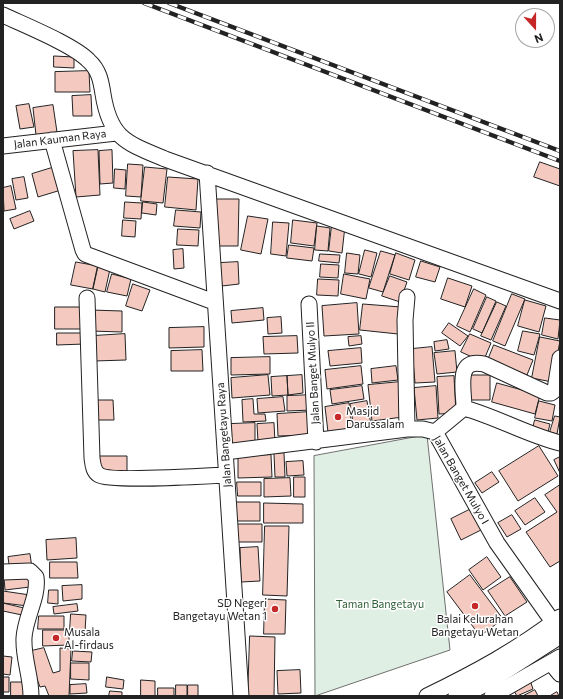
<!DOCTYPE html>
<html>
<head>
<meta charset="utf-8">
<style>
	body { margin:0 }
	#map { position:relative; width:563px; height:699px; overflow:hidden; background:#fff; font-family:Commissioner,sans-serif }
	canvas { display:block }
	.frame { position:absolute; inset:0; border:4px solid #222; pointer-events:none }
	.north { position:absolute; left:515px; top:8px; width:40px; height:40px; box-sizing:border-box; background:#fff; border:1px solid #a7a7a7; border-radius:50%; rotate:159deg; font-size:11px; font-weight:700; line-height:16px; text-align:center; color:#222 }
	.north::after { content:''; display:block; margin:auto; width:14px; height:18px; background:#c62828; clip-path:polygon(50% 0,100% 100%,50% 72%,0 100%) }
</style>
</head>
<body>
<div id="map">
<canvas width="563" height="699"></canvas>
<div class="frame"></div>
<div class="north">N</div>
</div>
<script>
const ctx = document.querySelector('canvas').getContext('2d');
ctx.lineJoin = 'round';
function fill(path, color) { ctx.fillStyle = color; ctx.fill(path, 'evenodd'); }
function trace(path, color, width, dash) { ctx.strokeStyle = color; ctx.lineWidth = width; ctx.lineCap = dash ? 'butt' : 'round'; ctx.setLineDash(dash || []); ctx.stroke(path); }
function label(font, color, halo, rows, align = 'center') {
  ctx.font = font + ' Commissioner,sans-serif'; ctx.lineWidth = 3; ctx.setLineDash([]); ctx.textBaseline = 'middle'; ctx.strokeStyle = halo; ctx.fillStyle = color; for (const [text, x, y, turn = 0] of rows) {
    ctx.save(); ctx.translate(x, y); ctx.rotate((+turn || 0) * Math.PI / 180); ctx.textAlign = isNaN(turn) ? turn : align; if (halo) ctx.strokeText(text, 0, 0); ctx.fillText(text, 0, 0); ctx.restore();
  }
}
const green = new Path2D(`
	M427 435 450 650 315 696 314 456Z`);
fill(green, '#e0efe3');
trace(green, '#6f6f6f', 1);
const building = new Path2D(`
	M54 56 74 57V68L54 67Z
	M89 71 90 92H55V72Z
	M91 95 92 116H73L72 96Z
	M29 104 34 127 20 129 16 106Z
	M53 105 57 132 36 135 33 108Z
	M98 150 100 195 76 197 73 151Z
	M112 150 113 183 100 184 99 151Z
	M540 162 560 169V186L534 177Z
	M128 164 143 165 141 197 126 196Z
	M55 167 61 190 38 197 32 174Z
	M145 167 167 169 163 203 141 201Z
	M115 169 126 170 125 189 114 188Z
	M24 177 28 198 16 200 12 179Z
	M168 177 198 179 196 210 165 207Z
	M11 186 16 209 4 211 3 188Z
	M217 199H239L238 246H216Z
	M125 202 142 203 141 219 124 218Z
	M143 202 157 204 156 215 142 213Z
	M176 210 201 212 200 228 174 226Z
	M30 211 34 221 14 229 10 219Z
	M248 216 268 219 261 254 241 250Z
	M123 220 136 221 135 237 122 236Z
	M293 220 317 223 314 246 291 243Z
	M273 222 289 223 286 256 271 254Z
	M332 225 345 226 342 253 329 251Z
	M317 226 330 228 328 251 315 250Z
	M178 229 199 230 198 246 177 245Z
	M289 245 314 248 312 261 287 258Z
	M183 249 184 268 174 269 173 250Z
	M365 250 377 253 371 277 359 274Z
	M381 251 395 255 383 292 369 288Z
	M347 253 360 255 358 274 345 273Z
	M396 253 415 260 409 280 390 274Z
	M320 254 340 255 339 263 319 261Z
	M421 261 440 267 435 282 416 277Z
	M76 262 98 266 93 289 71 285Z
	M238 262 239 284 222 286 220 263Z
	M321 264 339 265 338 278 320 277Z
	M98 266 110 269 105 292 93 289Z
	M112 274 131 279 127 296 107 292Z
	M344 274 370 279 366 299 341 294Z
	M390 276 407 282 400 302 382 296Z
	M448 278 472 286 465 307 441 299Z
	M318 279 339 280 338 296 317 295Z
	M133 284 150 290 142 311 126 306Z
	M474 289 486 295 470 332 457 326Z
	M512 294 525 299 505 346 493 341Z
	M487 297 496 301 482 333 473 329Z
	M525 300 546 306 539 332 518 326Z
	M497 302 506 306 491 340 481 336Z
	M357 303 359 334 324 336 322 306Z
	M363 304 401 307 398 334 360 330Z
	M55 307H83V329H55Z
	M263 308 264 320 232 323 231 311Z
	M91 310 122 311V332L90 331Z
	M281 317 282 333 268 334 267 318Z
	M545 318 560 320 558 339 542 335Z
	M449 323 468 336 460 346 442 333Z
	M204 327V347L169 348V328Z
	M523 331 540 334 534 355 518 351Z
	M57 333H85V344L57 345Z
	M125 334 126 360 94 361 93 336Z
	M470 334 491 343 483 362 461 352Z
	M297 336 298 353 264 354 263 337Z
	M361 336 362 344 349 346 348 337Z
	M540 337 560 341 552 382 532 378Z
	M447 340 449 349 435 351 434 342Z
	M494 345 533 360 527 375 488 360Z
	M432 347 435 382 415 383 412 349Z
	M361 348 362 363 330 366 328 351Z
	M202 350 203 371H171V351Z
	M455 351 457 372 437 374 434 353Z
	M270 357V374L231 375V358Z
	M361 366 363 384 327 389 325 370Z
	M396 366 398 380 372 383 371 369Z
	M268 375 270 395 232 398 231 378Z
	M302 375 303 393 288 395 287 376Z
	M471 375H490V400H470Z
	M287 376 288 395 272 396 271 377Z
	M454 376 456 413 439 414 437 377Z
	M400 382 403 417 372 421 368 385Z
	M497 383 540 395 535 414 492 402Z
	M362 386 364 399 332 404 330 390Z
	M436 386 438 418 417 420 414 388Z
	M312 395V410L287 411V396Z
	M283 397 285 411 258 413 257 399Z
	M253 399 254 414H265L266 421 243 422 242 400Z
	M98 400H113L114 420H98Z
	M367 401 371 425 354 428 350 404Z
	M539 401 555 405 552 421 535 418Z
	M349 403 352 428 328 432 325 407Z
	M309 412 310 435 278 436 277 414Z
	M555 416 560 417 557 434 550 432Z
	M535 420 550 424 548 432 533 428Z
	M255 423V444L231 445 230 424Z
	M274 423 275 442H258L257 424Z
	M539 446 558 476 518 501 499 471Z
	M284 453 285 477H275L274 454Z
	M271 455 272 477 238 478V456Z
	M98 456H127V471L97 470Z
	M560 457V473L554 460Z
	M303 461 304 475 287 476 286 462Z
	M492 472 499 482 482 493 475 483Z
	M294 477H305V497H294Z
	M290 478 291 496 264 497V479Z
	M237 482H261V496H238Z
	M560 485V561L550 567 526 532 557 512 545 495Z
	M535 498 545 512 525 525 515 511Z
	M236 502H260V521H235Z
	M264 503 303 504V523H264Z
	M471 509 481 530 461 540 451 519Z
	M512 515 521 529 507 537 498 523Z
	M236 524H262V542H235Z
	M265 526H289L287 596 263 595Z
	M76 538 77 558 47 560 46 540Z
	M258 547 260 581 241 582 240 548Z
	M30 554 32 568 10 571 8 557Z
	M487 557 501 577 483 590 469 570Z
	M50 562H77L78 578H50Z
	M28 575 30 587 5 590 4 578Z
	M470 575 503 619 480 636 447 592Z
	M510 577 527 602 505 616 488 591Z
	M82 585V599L63 601 62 586Z
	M49 590H58V604L48 603Z
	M3 591 30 595 28 606 3 603Z
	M265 599 286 600 285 634H264Z
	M3 603 24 608 22 615 3 611Z
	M77 604 78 611 54 614 53 607Z
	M71 614 86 615 85 631 70 630Z
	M39 616H64V629H38Z
	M43 630H69V645L43 646Z
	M250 636 275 637 274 696H248Z
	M44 648 53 673 60 671V648L71 649 69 696H49L45 686 40 687 27 652Z
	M73 651 92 652 91 662 72 661Z
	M3 656 12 657 10 675 3 674Z
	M71 663H89V680L71 679Z
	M300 670 301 693 278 694 277 671Z
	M3 677H9V692H3Z
	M107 677 124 680 123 689 106 687Z
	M141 680 155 681V696H141Z
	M11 682H25V696H11Z
	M531 683 533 689 517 696 514 691Z
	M86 684 87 693 70 694V685Z
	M176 685H187V696H176Z
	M188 685H198V696H188Z
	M158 688H174V696H158Z
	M535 690 538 696H523Z
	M110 691 122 692V696H109Z
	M557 692 559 696H550Z`);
fill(building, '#f3c9c0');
trace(building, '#222', 1);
const minor = new Path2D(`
	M3 15C24 25 74 45 89 61 99 70 101 81 103 94 110 139 127 143 165 159L560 301
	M52 140 83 250 85 254 214 302
	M3 146 116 133
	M207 173 241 696
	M87 298 92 458C93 465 93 471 99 475 110 482 207 476 226 475
	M309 304 316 442
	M464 408C497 417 527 435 560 443
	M407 429 405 320 407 297
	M435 432 464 408C464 388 455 358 484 364L547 393H551L555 390 560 358
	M225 452 407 429H423L435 432 497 543 553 622
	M3 572 30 571 36 577C39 597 25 617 24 638 23 658 31 676 31 696
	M551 663 560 674
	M427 696C474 673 519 649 560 617
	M492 696 560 657`);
const major = new Path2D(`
	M458 696 485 682 560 634`);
trace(minor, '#222', 17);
trace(major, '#222', 21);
trace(minor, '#fff', 15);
trace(major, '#fff', 19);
const rail = new Path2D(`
	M144 3 560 161
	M169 3 560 151`);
trace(rail, '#222', 4.5);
trace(rail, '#fff', 3, [9]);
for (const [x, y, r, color] of [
	[338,417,4,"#c62828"],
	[475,606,4,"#c62828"],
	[275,609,4,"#c62828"],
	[56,638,4,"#c62828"]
]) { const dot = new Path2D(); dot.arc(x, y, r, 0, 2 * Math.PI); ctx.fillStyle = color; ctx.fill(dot); trace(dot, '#fff', 1.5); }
label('11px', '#222', '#fff', [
	["Jalan Kauman Raya",60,139,-7],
	["Jalan Banget Mulyo II",313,373,-93],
	["Jalan Bangetayu Raya",224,435,-94],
	["Jalan Banget Mulyo I",461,480,60]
]);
label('11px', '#222', '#fff', [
	["Masjid",346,411],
	["Darussalam",346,424],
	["SD Negeri",267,603,"right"],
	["Bangetayu Wetan 1",267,616,"right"],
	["Balai Kelurahan",475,619,"center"],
	["Bangetayu Wetan",475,632,"center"],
	["Musala",64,632],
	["Al-firdaus",64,645]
], 'left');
label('11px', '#2f5e38', '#fff', [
	["Taman Bangetayu",380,604]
]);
</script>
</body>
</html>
